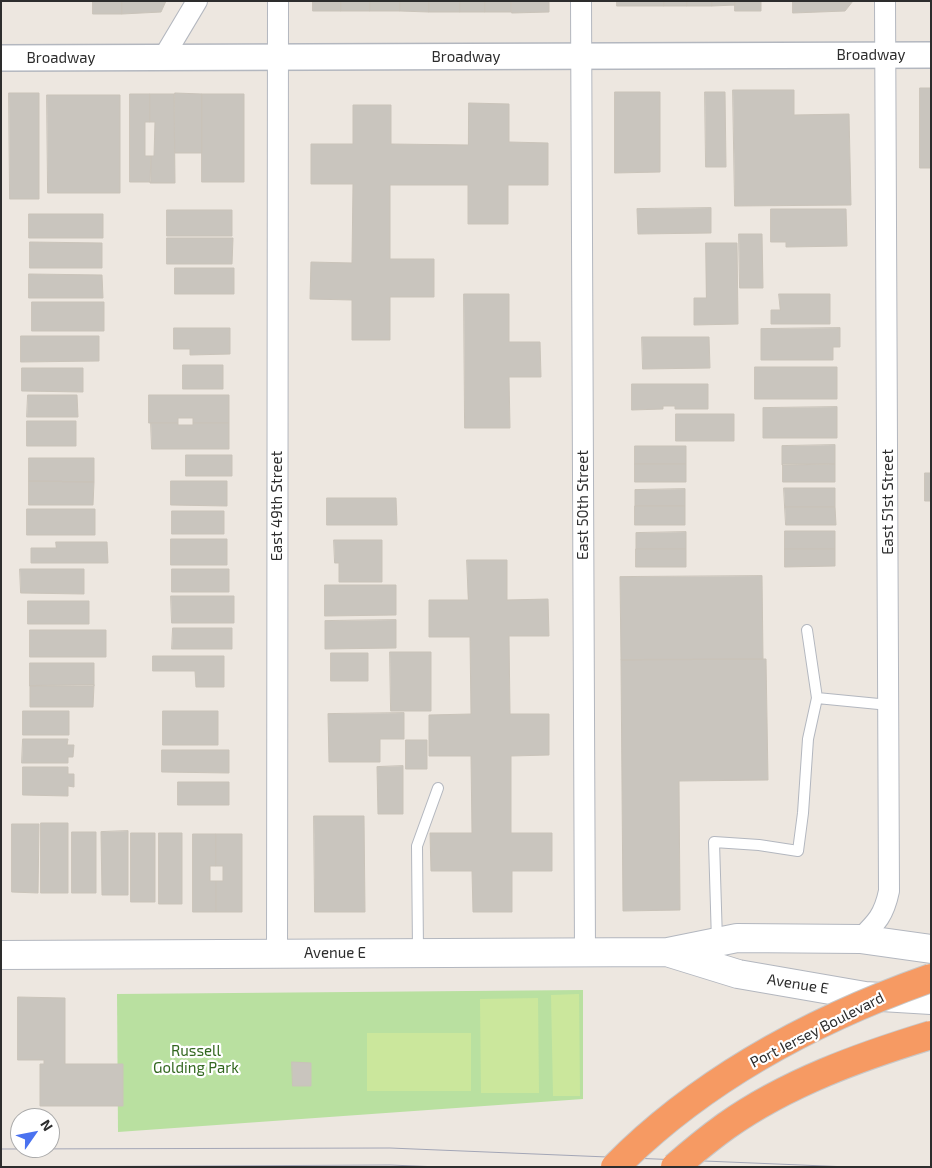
<!DOCTYPE html>
<html>
<head>
<meta charset="utf-8">
<style>
	body { margin:0 }
	#map { position:relative; width:932px; height:1168px; overflow:hidden; background:#ede7e0; font-family:"Exo 2",sans-serif }
	canvas { display:block }
	.frame { position:absolute; inset:0; border:2px solid #2d2d2d; pointer-events:none }
	.north { position:absolute; left:10px; top:1108px; width:50px; height:50px; box-sizing:border-box; background:#fff; border:1px solid #ababab; border-radius:50%; rotate:57deg; font-size:14px; font-weight:700; line-height:20px; text-align:center; color:#2d2d2d }
	.north::after { content:''; display:block; margin:auto; width:18px; height:22px; background:#4a72f0; clip-path:polygon(50% 0,100% 100%,50% 72%,0 100%) }
</style>
</head>
<body>
<div id="map">
<canvas width="932" height="1168"></canvas>
<div class="frame"></div>
<div class="north">N</div>
</div>
<script>
const ctx = document.querySelector('canvas').getContext('2d');
ctx.lineJoin = 'round';
function fill(path, color) { ctx.fillStyle = color; ctx.fill(path, 'evenodd'); }
function trace(path, color, width, dash) { ctx.strokeStyle = color; ctx.lineWidth = width; ctx.lineCap = dash ? 'butt' : 'round'; ctx.setLineDash(dash || []); ctx.stroke(path); }
function label(font, color, halo, rows, align = 'center') {
  ctx.font = font + ' "Exo 2",sans-serif'; ctx.lineWidth = 4.5; ctx.setLineDash([]); ctx.textBaseline = 'middle'; ctx.strokeStyle = halo; ctx.fillStyle = color; for (const [text, x, y, turn = 0] of rows) {
    ctx.save(); ctx.translate(x, y); ctx.rotate((+turn || 0) * Math.PI / 180); ctx.textAlign = isNaN(turn) ? turn : align; if (halo) ctx.strokeText(text, 0, 0); ctx.fillText(text, 0, 0); ctx.restore();
  }
}
fill(new Path2D(`
	M583 990V1099L118 1132 117 994Z`), '#b9e0a0');
fill(new Path2D(`
	M579 994 580 1096H553L551 995Z
	M538 998 539 1093H481L480 999Z
	M367 1033H471V1091H367Z`), '#cbe79c');
const building = new Path2D(`
	M93 1H122V14H93Z
	M122 1H166L161 12 122 14Z
	M313 1H341V11H313Z
	M341 1H370V11H341Z
	M370 1H400V11H370Z
	M400 1H429V12L400 11Z
	M429 1H460V12H429Z
	M460 1H485V12H460Z
	M485 1H511V12H485Z
	M512 1H549V12L512 13Z
	M617 1H664V6H617Z
	M664 1H687V6H664Z
	M687 1H712V6H687Z
	M712 1H735V5L712 6Z
	M735 1H761V11H735Z
	M793 1H853L845 11 793 13Z
	M920 88H931V168H920Z
	M733 90H794V115L849 114 851 205 735 206Z
	M615 92H660V172L615 173Z
	M705 92H725L726 167H706Z
	M9 93H39V199H10Z
	M175 93 202 94V153H175Z
	M130 94H150V122H145V156H151V182H130Z
	M150 94H174L175 183H150L151 156H154L155 122H150Z
	M202 94H244V182H202Z
	M47 95H120V193H48Z
	M469 103 509 104V142L548 143V185H508V224H468V185H390V259H434V297H390V340H352V300L310 299 311 262 352 263 353 184H311V144H353V105H391V144L468 145Z
	M711 208V233L638 234 637 209Z
	M771 209H846L847 246 786 247V242H771Z
	M167 210H232V236H167Z
	M29 214H103V238H29Z
	M739 234H762L763 288H740Z
	M167 238H233L232 264H167Z
	M30 242 102 243V268H30Z
	M706 243H737L738 324 694 325V298H706Z
	M175 268H234V294H175Z
	M29 274 102 275 103 298H29Z
	M464 294H509V342H540L541 377H509L510 428H465Z
	M779 294H830V324H771V310H780Z
	M32 302H104V331H32Z
	M174 328H230V354L190 355V349H174Z
	M840 328V347H833V360H761V329Z
	M21 336H99V361L21 362Z
	M642 337H709L710 368 643 369Z
	M183 365H223V389H183Z
	M755 367H837V399H755Z
	M22 368H83V392L22 391Z
	M632 384H708V409H675V406H663V409L632 410Z
	M28 395H77L78 417H27Z
	M149 395H229V423H193V418H178V423H149Z
	M837 407V438H763V408Z
	M676 414H734V441H676Z
	M27 421H76V446H27Z
	M151 423H178V425H193V423H229V449H152Z
	M835 445V464L782 465V446Z
	M635 446H686V464H635Z
	M186 455H232V476H186Z
	M29 458H94V482L29 481Z
	M635 464H686V482H635Z
	M783 464H835V482H783Z
	M925 473H931V501H925Z
	M29 481 94 482 93 505H29Z
	M171 481H227V506L171 505Z
	M784 488H835V507H785Z
	M685 489V506H635V490Z
	M327 498H396L397 525H327Z
	M635 506H685V525H635Z
	M785 507H835L836 525H786Z
	M27 509H95V535H27Z
	M172 511H224V534H172Z
	M785 531H835V549H785Z
	M686 532V549H636V533Z
	M171 539H227V565H171Z
	M334 540H382V582H339V563H335Z
	M56 542H107L108 563H31V548H56Z
	M636 549H686V567H636Z
	M785 549H835V566L785 567Z
	M467 560H507V600L548 599 549 636H509L510 714H549V755L511 756V833H552V871H512V912H473L472 871H431L430 833H472L471 756H429V715L471 714 470 637H429V600H468Z
	M20 569H84V594L21 593Z
	M172 569H229V592H172Z
	M762 576 763 659 621 660 620 577Z
	M325 585H396V615L325 616Z
	M171 596H234V623H172Z
	M28 601H89V624H28Z
	M396 620V648L325 649V621Z
	M173 628H232V649H172Z
	M30 630H106V657H30Z
	M390 652H431V711H391Z
	M331 653H368V681H331Z
	M153 656H224V687H196L195 671H153Z
	M763 659H766L768 780 679 781 680 910 623 911 621 660Z
	M30 663H94V686H30Z
	M94 685 93 707H30V686Z
	M23 711H69V735H23Z
	M163 711H218V745H163Z
	M404 713V739H380V762H329L328 714Z
	M23 739H68L67 745H74L73 757H68V763H22Z
	M406 740H427V769H406Z
	M162 750H229V773L162 772Z
	M403 766V814H378L377 767Z
	M23 767H68V774H74V787L68 786V796L23 795Z
	M178 782H229V805H178Z
	M314 816H364L365 912H315Z
	M41 823H68V893H41Z
	M12 824H39L38 893 12 892Z
	M128 831V895H102L101 832Z
	M72 832H96V893H72Z
	M131 833H155V902H131Z
	M159 833H182V904H159Z
	M193 834H216V866H210V881H216V912H193Z
	M216 834H242V912H216V881H223V866H216Z
	M18 997 65 998V1064H123V1106H40V1064H44V1060H18Z
	M292 1062 311 1063V1086H293Z`);
fill(building, '#c9c5be');
trace(building, '#c9c3b9', 1);
const service = new Path2D(`
	M817 698 889 705
	M717 941 714 842 759 845 798 851 803 813 808 739 817 698 807 630
	M418 951 417 846 438 788`);
const minor = new Path2D(`
	M581 1 585 952
	M163 58 197 1
	M860 939C877 922 884 915 889 891L885 1
	M277 954 278 1`);
const tertiary = new Path2D(`
	M1 58 931 55`);
const secondary = new Path2D(`
	M670 953 738 974 865 996 931 1000
	M1 955 668 952 737 938 860 939 931 949`);
trace(service, '#b3b7bf', 12);
trace(minor, '#b3b7bf', 22);
trace(tertiary, '#b3b7bf', 28);
trace(secondary, '#b3b7bf', 30);
trace(service, '#fff', 10);
trace(minor, '#fff', 20);
trace(tertiary, '#fff', 25);
trace(secondary, '#fff', 28);
trace(new Path2D(`
	M1 1149 390 1148 849 1167
	M1 1167 390 1165 440 1167`), '#a3a6b6', 1);
const motorwayBridge = new Path2D(`
	M615 1167C702 1079 815 1019 931 978
	M675 1167C691 1153 708 1139 726 1126 787 1083 859 1057 931 1035`);
trace(motorwayBridge, '#c8c8c8', 30, []);
trace(motorwayBridge, '#f69a63', 28);
label('15px', '#2d2d2d', '#fff', [
	["Broadway",871,55],
	["Broadway",466,57],
	["Broadway",61,58],
	["East 51st Street",888,502,-90],
	["East 50th Street",583,505,-90],
	["East 49th Street",277,506,-90],
	["Avenue E",335,953],
	["Avenue E",798,984,9],
	["Port Jersey Boulevard",817,1030,-27]
]);
label('15px', '#32671f', '#fff', [
	["Russell",196,1051],
	["Golding Park",196,1068]
]);
</script>
</body>
</html>
